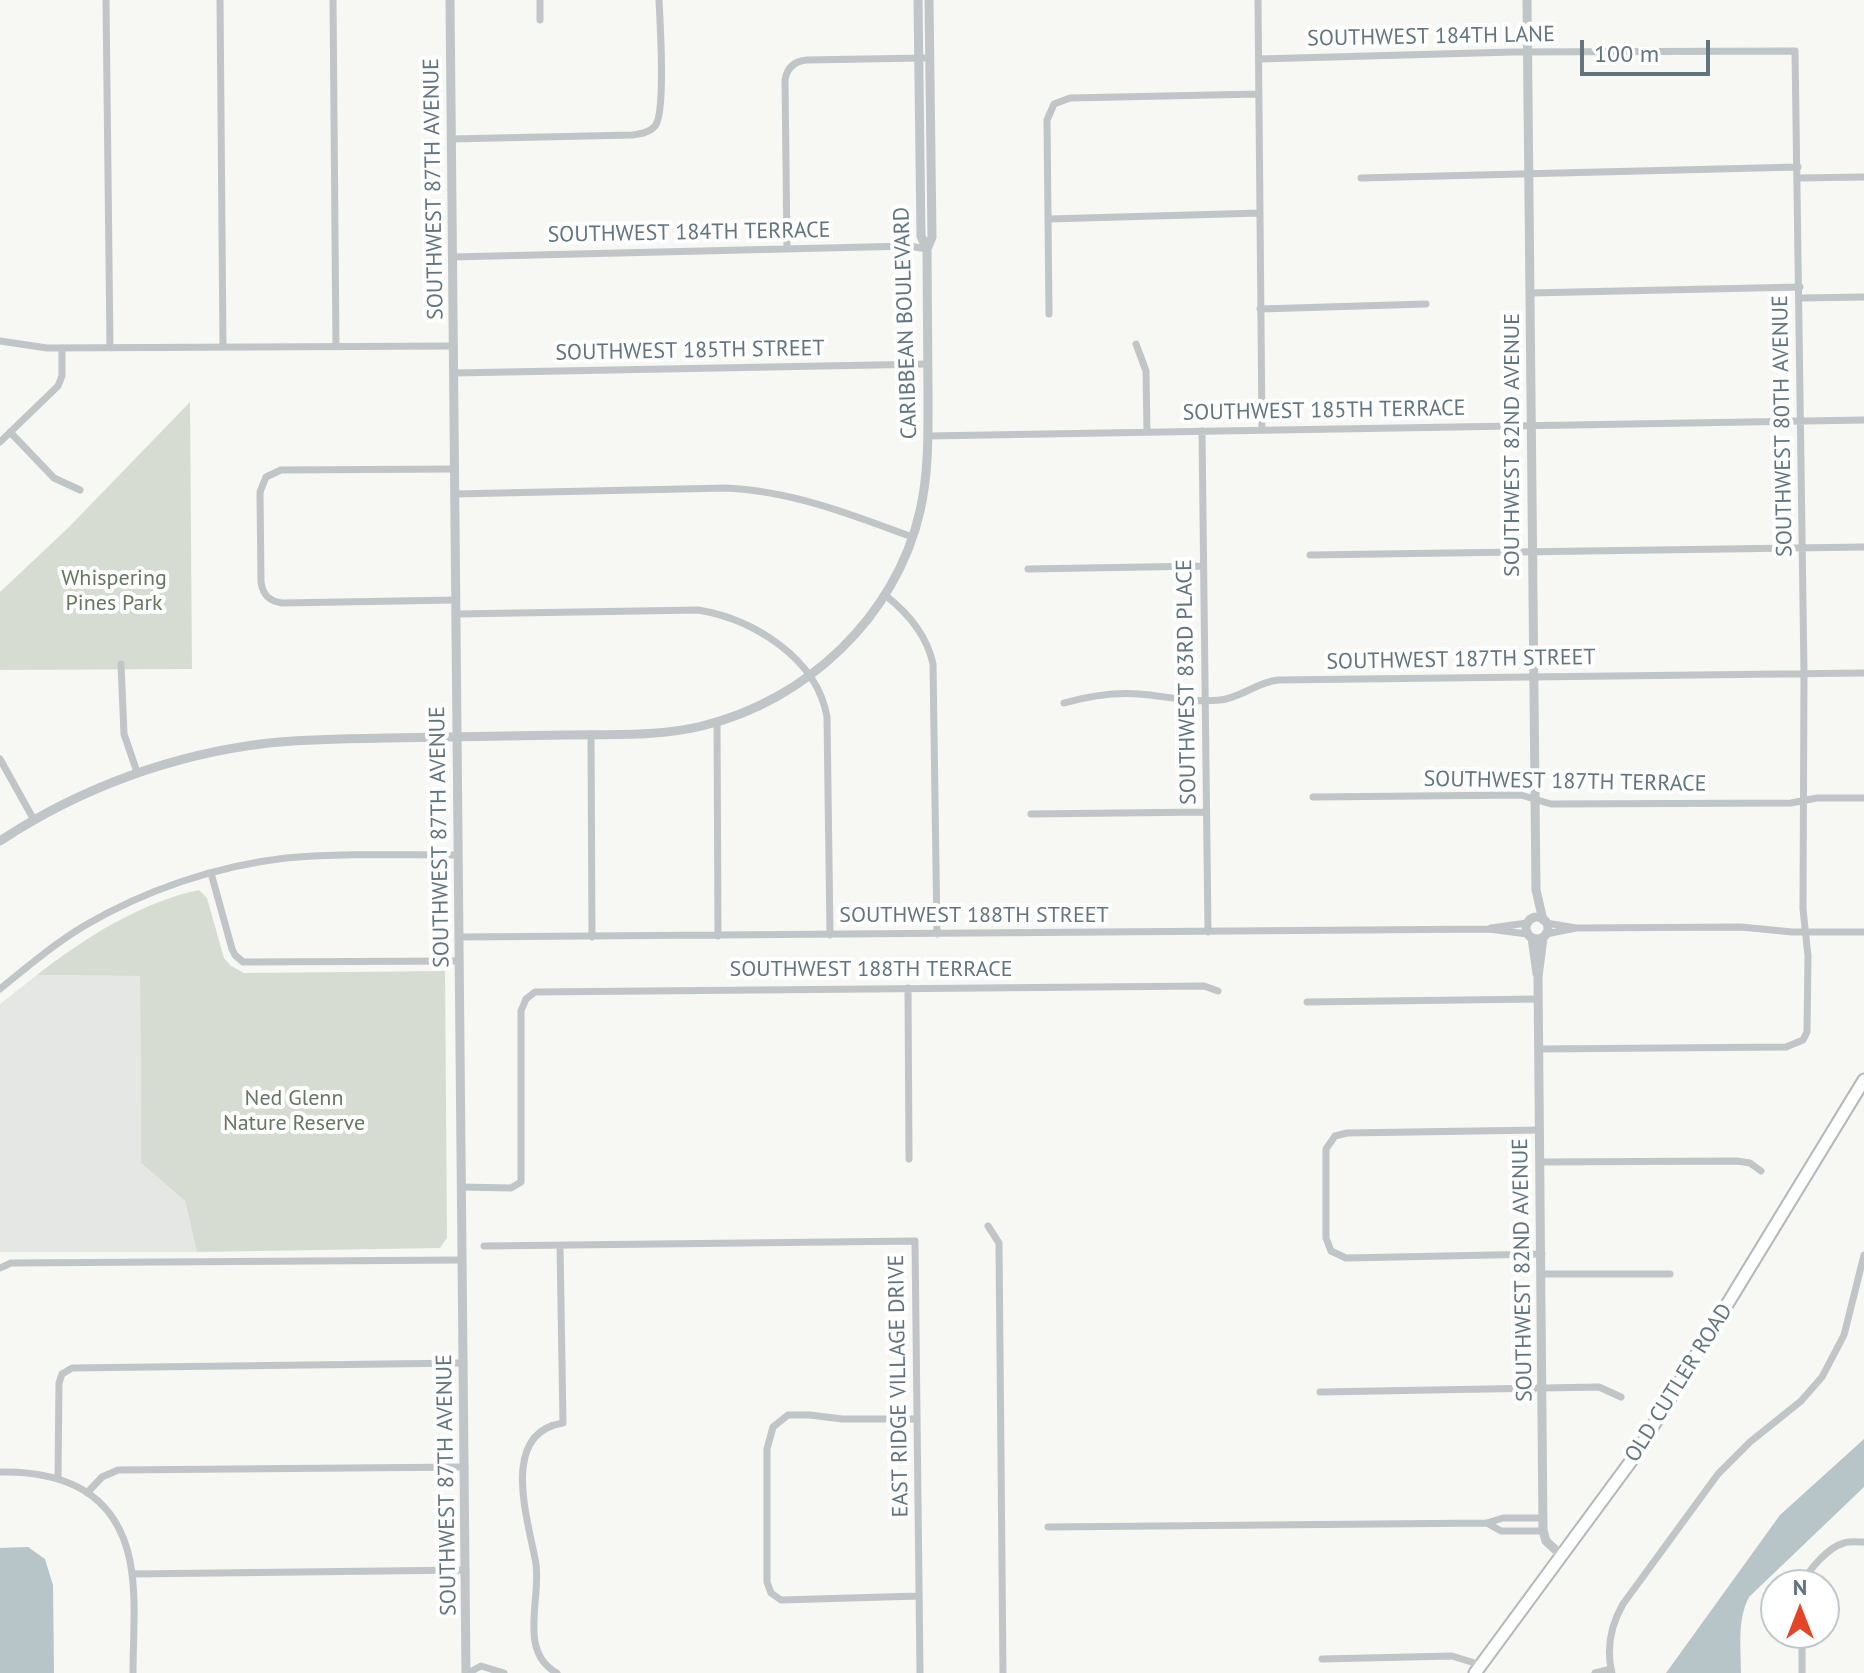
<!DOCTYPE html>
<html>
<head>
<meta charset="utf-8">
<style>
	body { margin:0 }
	#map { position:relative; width:1864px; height:1673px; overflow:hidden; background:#f7f7f4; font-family:"PT Sans",sans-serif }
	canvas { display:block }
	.north { position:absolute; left:1760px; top:1569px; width:80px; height:80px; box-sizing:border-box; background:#fff; border:2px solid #c0c8cc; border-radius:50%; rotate:0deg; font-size:22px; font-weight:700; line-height:32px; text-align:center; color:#62757f }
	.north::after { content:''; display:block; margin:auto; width:28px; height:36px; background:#e34528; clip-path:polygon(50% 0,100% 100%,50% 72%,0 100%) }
	.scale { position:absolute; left:1580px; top:40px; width:130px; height:36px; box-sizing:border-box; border:4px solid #62757f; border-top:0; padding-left:10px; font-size:24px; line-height:28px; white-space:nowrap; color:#62757f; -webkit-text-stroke:6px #fff; paint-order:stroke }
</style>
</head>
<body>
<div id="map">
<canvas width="1864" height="1673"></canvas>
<div class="north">N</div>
<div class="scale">100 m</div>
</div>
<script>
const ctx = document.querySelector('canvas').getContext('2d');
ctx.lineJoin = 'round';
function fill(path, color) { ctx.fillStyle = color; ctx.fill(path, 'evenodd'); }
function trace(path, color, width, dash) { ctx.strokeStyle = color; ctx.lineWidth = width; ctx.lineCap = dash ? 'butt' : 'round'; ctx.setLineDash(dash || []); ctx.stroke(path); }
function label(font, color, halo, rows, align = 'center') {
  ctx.font = font + ' "PT Sans",sans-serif'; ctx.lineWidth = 8; ctx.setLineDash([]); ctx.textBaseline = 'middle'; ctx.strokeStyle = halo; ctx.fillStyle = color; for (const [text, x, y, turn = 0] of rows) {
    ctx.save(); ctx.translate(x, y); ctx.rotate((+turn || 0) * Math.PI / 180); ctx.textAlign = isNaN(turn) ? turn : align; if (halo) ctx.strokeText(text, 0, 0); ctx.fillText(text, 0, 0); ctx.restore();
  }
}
fill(new Path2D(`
	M37 975 140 976 141 1163 185 1201 197 1252H0V1004Z`), '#e5e7e5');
fill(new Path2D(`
	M190 402 192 669 0 670V592L68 528Z
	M199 890 207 898 224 958 231 966 244 973 445 971 447 1238 440 1248 197 1252 185 1201 141 1163 140 976 37 975C83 939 141 902 199 890Z`), '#d7dcd3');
fill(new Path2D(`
	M1864 1439V1487L1749 1597C1737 1620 1741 1647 1741 1673H1666L1780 1515Z
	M28 1547 45 1559 53 1585 54 1673H0V1548Z`), '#b7c5c8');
const secondary = new Path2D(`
	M1475 1673 1634 1457 1864 1080`);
trace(secondary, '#b3b9bd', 15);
trace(new Path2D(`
	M106 0 110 348
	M220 0 223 347
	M333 0 336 347
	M540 0V20
	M1258 0 1262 430
	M1259 59 1513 52 1795 51 1804 673 1803 909 1808 956 1807 1032 1803 1040 1786 1047 1538 1049
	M451 139 632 135C640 134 649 133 655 126 666 113 660 22 659 0
	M1361 178 1798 167
	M1798 178 1864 177
	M1049 219 1260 213
	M787 249 785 80C787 68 794 61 807 60L924 58
	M452 257 909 246 927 249
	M1530 293 1800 287
	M1800 298 1864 297
	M1260 309 1426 304
	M1049 314 1047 120 1054 104 1070 98 1259 94
	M0 341 47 348 454 346
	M1136 344 1146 371 1147 432
	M454 373 928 364
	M1202 431 1208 932
	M10 432 54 478 80 490
	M928 436 1864 420
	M0 442 58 386 62 376V348
	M455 469 281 470 266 477 260 492 261 582C263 595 269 601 282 603L456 600
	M455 494 726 488C791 491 851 514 912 537
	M1310 555 1864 547
	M1028 569 1203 566
	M885 595C908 613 927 635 933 664L937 934
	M456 614 698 610C753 619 817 658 827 717L830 935
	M121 664 124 734 137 772
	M1064 703C1089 696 1113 692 1139 694 1166 696 1191 703 1220 700 1241 698 1257 682 1278 680L1864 673
	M717 722 718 936
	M591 734 592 937
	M0 759 34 820
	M1313 797 1521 795 1551 804 1791 803 1817 798H1864
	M1031 814 1206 812
	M211 873 232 949 235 955 243 962 459 961
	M1546 923 1576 928 1741 927 1792 932H1864
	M1491 928 1527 923
	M1546 934 1576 928
	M459 937 1489 929 1527 934
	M908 988 909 1159
	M0 989C27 967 54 944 84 926 145 890 216 866 286 858 343 853 401 855 458 855
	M1307 1002 1538 999
	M1540 1130 1347 1133 1335 1136 1326 1149V1238L1331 1251 1346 1258 1542 1254
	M1540 1162 1737 1161 1750 1163 1761 1171
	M461 1187 511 1188 521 1182V1011L526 999 535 992 1204 986 1218 991
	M988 1226 999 1243 1003 1673
	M484 1246 915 1241 920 1673
	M0 1268 11 1263 462 1260
	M1542 1274H1670
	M1320 1392 1599 1387 1621 1397
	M917 1419H842L810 1415H788L773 1427 767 1449V1582L771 1593 781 1600 919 1596
	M0 1472C64 1471 116 1492 130 1561 137 1597 133 1637 133 1673
	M58 1477 59 1383 62 1374 72 1368 464 1363
	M87 1493 102 1477 118 1470 465 1467
	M1487 1523 1501 1531H1543
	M1048 1527 1487 1523 1503 1518H1543
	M132 1574 466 1570
	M1803 1585C1807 1570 1829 1547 1844 1543 1850 1541 1858 1542 1864 1542
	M1322 1659 1452 1656 1481 1665
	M468 1673 481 1666 504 1673
	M557 1673C518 1652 541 1600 536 1564 529 1522 498 1433 563 1423L560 1246
	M1595 1673 1611 1669
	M1612 1673C1606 1649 1611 1625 1623 1604L1718 1474 1750 1442 1801 1401 1822 1377 1844 1335 1864 1255
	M1802 1673V1633`), '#c0c5c8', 7);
trace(new Path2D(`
	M450 0 466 1673
	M1527 0 1536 890 1543 920
	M927 249 932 237 929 0
	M0 841C80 788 173 754 269 743 308 739 348 739 387 738 446 737 505 736 564 735 610 734 657 737 702 726 806 701 896 617 920 511 929 472 928 433 928 394 928 345 927 297 927 249L921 236 918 0
	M1526 928a11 11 0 1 1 22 0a11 11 0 1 1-22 0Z
	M1532 938 1537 974
	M1543 938 1538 977 1543 1530 1546 1541 1561 1555`), '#c0c5c8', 9);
trace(secondary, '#fff', 11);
label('22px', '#62757f', '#fff', [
	["SOUTHWEST 184TH LANE",1431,37,-1],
	["SOUTHWEST 87TH AVENUE",434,189,-91],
	["SOUTHWEST 184TH TERRACE",689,233,-1],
	["CARIBBEAN BOULEVARD",906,323,-92],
	["SOUTHWEST 185TH STREET",690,351,-1],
	["SOUTHWEST 185TH TERRACE",1324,411,-1],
	["SOUTHWEST 80TH AVENUE",1783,426,-91],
	["SOUTHWEST 82ND AVENUE",1513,445,-90],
	["SOUTHWEST 187TH STREET",1461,660,-1],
	["SOUTHWEST 83RD PLACE",1187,682,-91],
	["SOUTHWEST 187TH TERRACE",1565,782,1],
	["SOUTHWEST 87TH AVENUE",440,837,-91],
	["SOUTHWEST 188TH STREET",974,916],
	["SOUTHWEST 188TH TERRACE",871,970],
	["SOUTHWEST 82ND AVENUE",1523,1270,-91],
	["OLD CUTLER ROAD",1679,1383,-58],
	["EAST RIDGE VILLAGE DRIVE",899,1386,-91],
	["SOUTHWEST 87TH AVENUE",447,1485,-91]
]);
label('22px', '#667761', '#fff', [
	["Whispering",114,579],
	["Pines Park",114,604],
	["Ned Glenn",294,1099],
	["Nature Reserve",294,1124]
]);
</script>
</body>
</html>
